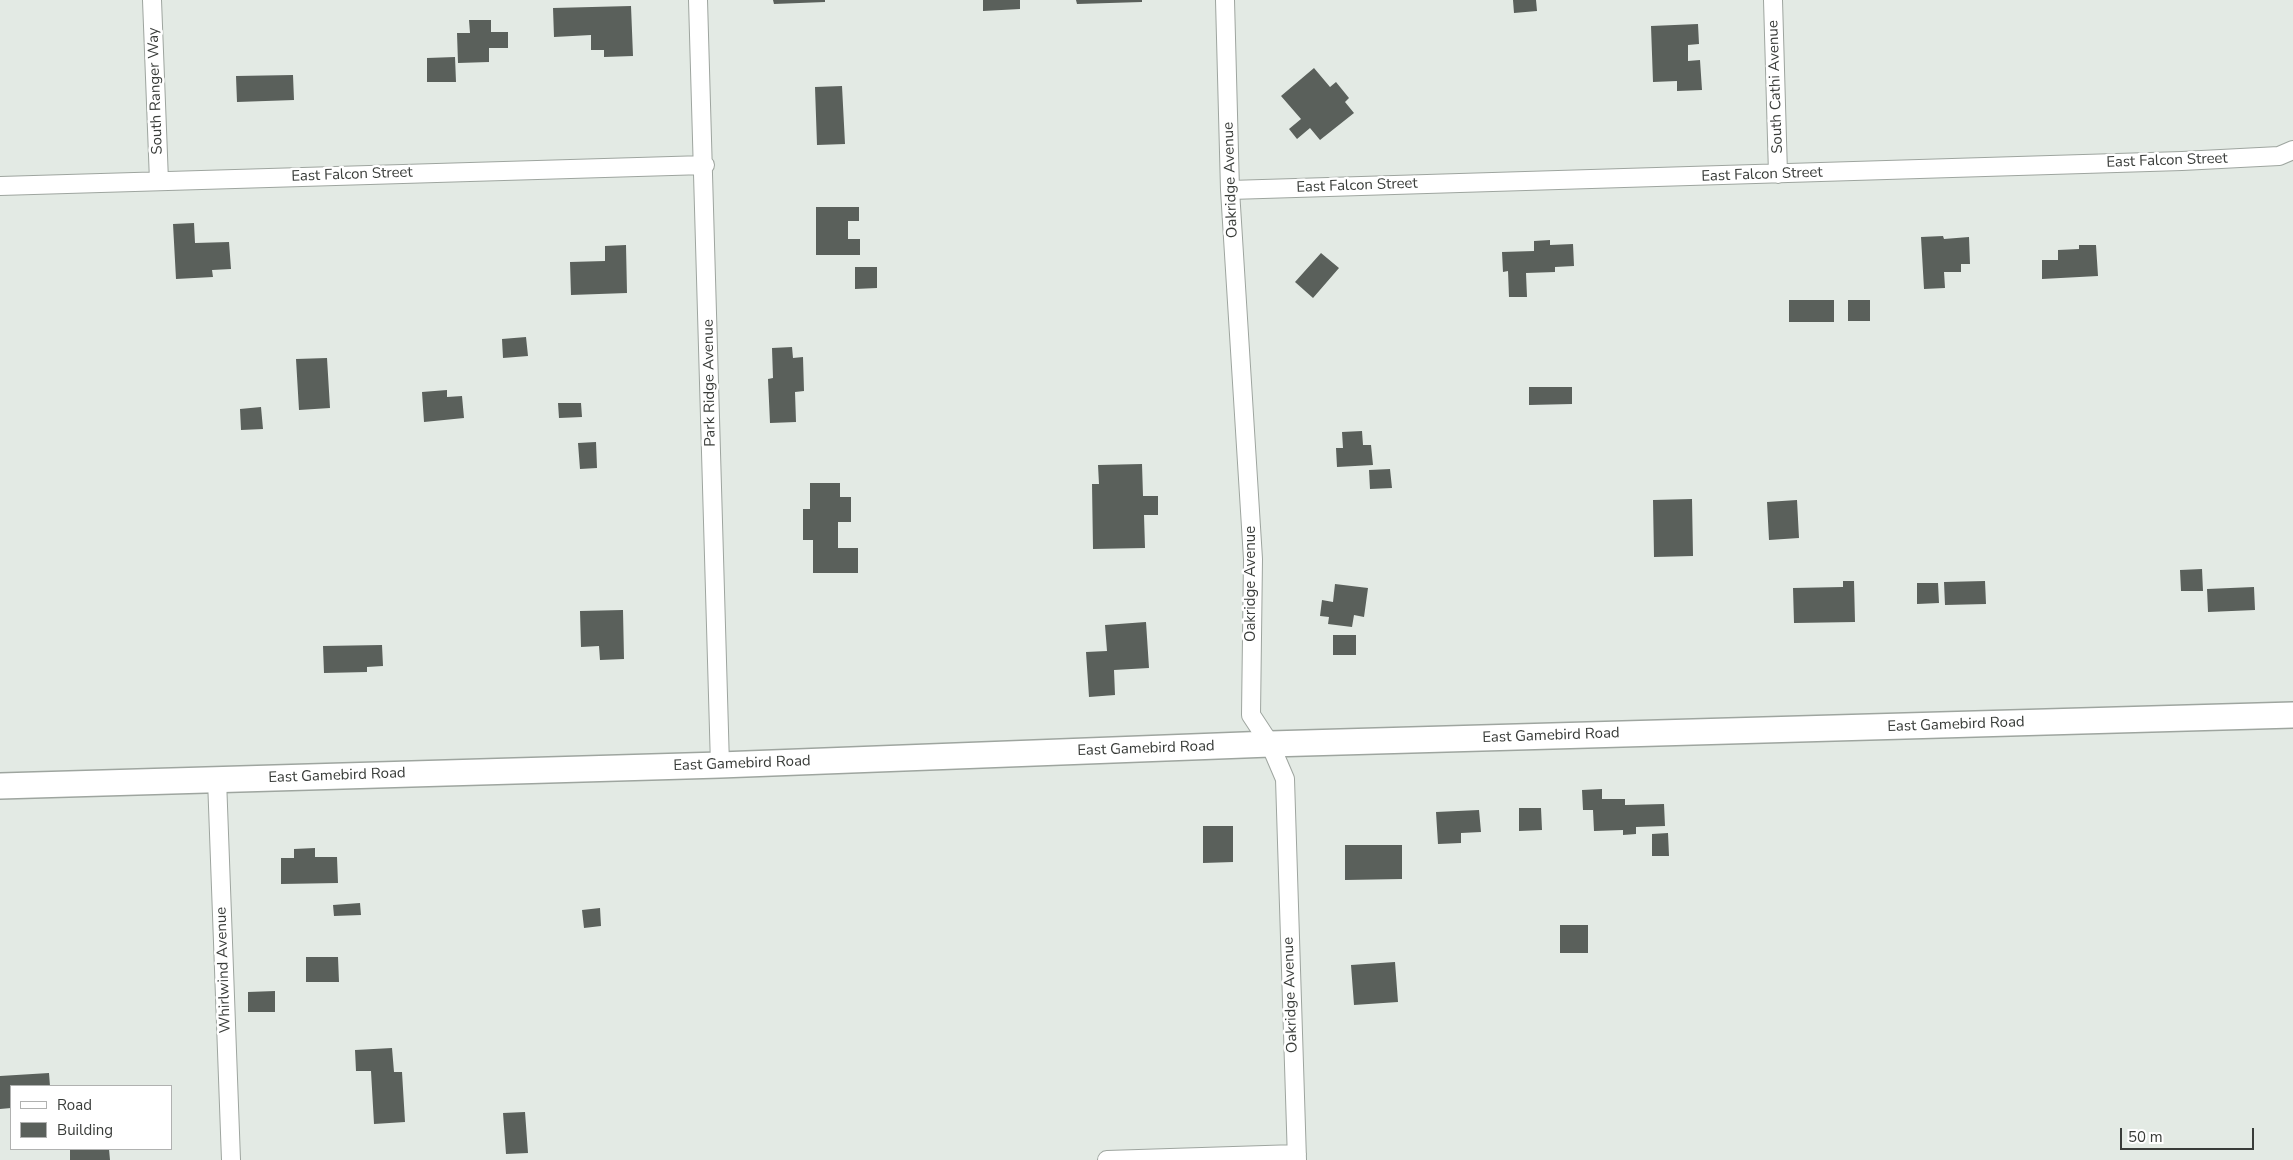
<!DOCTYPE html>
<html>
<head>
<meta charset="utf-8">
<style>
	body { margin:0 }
	#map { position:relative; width:2293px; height:1160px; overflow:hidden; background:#e3eae4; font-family:"Nunito Sans",sans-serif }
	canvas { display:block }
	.legend { position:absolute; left:10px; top:1085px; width:162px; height:65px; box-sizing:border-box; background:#fff; border:1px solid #b0b1b0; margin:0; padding:6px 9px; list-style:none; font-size:15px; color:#393c39 }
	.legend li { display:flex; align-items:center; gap:10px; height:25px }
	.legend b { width:25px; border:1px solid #b0b1b0 }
	.scale { position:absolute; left:2120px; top:1128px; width:134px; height:22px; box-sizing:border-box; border:2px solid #393c39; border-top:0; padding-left:6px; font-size:15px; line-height:18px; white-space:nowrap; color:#393c39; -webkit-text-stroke:4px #fff; paint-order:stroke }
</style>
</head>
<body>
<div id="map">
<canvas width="2293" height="1160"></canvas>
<ul class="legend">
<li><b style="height:6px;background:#fff"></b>Road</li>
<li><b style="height:14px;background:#5a605b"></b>Building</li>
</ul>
<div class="scale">50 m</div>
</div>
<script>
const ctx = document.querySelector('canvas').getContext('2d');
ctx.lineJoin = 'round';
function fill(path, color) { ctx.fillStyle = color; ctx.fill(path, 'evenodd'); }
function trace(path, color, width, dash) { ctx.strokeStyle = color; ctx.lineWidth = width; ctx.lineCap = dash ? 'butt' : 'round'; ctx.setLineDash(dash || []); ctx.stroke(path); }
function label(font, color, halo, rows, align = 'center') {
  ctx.font = font + ' "Nunito Sans",sans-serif'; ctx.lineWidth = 5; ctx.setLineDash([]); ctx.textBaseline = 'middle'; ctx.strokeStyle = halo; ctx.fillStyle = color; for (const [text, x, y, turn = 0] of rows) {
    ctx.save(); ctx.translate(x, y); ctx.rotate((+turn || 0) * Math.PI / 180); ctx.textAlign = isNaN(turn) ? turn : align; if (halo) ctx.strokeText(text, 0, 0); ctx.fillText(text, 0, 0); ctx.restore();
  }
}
fill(new Path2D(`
	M773 0H825V2L774 4Z
	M983 0H1020V9L983 11Z
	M1076 0H1142V2L1077 4Z
	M1513 0H1536L1537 11 1514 13Z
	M631 6 633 56 604 57V50H591V35L554 37 553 8Z
	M469 20H491V32H508V48H489V62L458 63 457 33H470Z
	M1698 24 1699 44 1688 45V61L1700 60 1702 90 1677 91V81L1653 82 1651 26Z
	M455 57 456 82H427V58Z
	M1314 68 1330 87 1336 82 1349 98 1345 102 1354 113 1320 140 1310 128 1297 139 1289 129 1301 119 1281 96Z
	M293 75 294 100 237 102 236 76Z
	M842 86 845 144 817 145 815 87Z
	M816 207H859V221H848V239H860V255H816Z
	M194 223 195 243 229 242 231 269 212 270 213 277 176 279 173 224Z
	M1943 236 1944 239 1969 237 1970 264H1961V272H1944L1945 288 1924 289 1921 237Z
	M1550 240V245L1573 244 1574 266 1555 267V272L1526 273 1527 297H1509L1508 271 1503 272 1502 252 1534 251V241Z
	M626 245 627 293 571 295 570 262 605 261V246Z
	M2079 245H2096L2098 276 2042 279V260H2058V250L2079 249Z
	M1321 253 1339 268 1313 298 1295 282Z
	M855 267H877V288L855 289Z
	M1789 300H1834V322H1789Z
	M1848 300H1870V321H1848Z
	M526 337 528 356 503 358 502 339Z
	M792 347 793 358 803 357 804 391 795 392 796 422 770 423 768 379 773 378 772 348Z
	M327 358 330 408 299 410 296 359Z
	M1529 387H1572V404L1529 405Z
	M447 390V397L462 396 464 418 424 422 422 392Z
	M558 403H581L582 417 559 418Z
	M261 407 263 429 241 430 240 409Z
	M1362 431 1363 445H1371L1373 465 1337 467 1336 448H1343L1342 432Z
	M596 442 597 468 580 469 578 443Z
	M1142 464 1143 496H1158V515H1144L1145 548 1093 549 1092 484H1099L1098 465Z
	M1390 469 1392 488 1370 489 1369 470Z
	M810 483H840V497H851V522H838V548H858V573H813V540H803V509H810Z
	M1692 499 1693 556 1654 557 1653 500Z
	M1797 500 1799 538 1769 540 1767 502Z
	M2202 569 2203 591H2181L2180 570Z
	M1843 581H1854L1855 622 1794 623 1793 588 1843 587Z
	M1985 581 1986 604 1945 605 1944 582Z
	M1917 583H1938L1939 603 1917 604Z
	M1335 584 1368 588 1364 617 1354 615 1352 627 1328 624 1329 617 1320 616 1322 600 1333 602Z
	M2254 587 2255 610 2208 612 2207 589Z
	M623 610 624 659 600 660 599 646 581 647 580 611Z
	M1146 622 1149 668 1114 670 1115 695 1089 697 1086 652 1107 651 1105 625Z
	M1333 635H1356V655H1333Z
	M382 645 383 666 367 667V672L324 673 323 646Z
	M1602 789V799H1625V805L1664 804 1665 826 1636 827V834L1623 835V830L1594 831 1593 810H1583L1582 790Z
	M1519 808H1541L1542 830 1519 831Z
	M1479 810 1481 832 1461 833V843L1438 844 1436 812Z
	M1203 826H1233V862L1203 863Z
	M1668 833 1669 856H1652V834Z
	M1345 845H1402V879L1345 880Z
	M315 848V857H337L338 883 281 884V858H294V849Z
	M360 903 361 915 334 916 333 905Z
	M600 908 601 926 584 928 582 910Z
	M1560 925H1588V953H1560Z
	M306 957H338L339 982H306Z
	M1395 962 1398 1002 1354 1005 1351 965Z
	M275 991V1012H248V992Z
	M392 1048 394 1072H402L405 1122 374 1124 371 1071H356L355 1050Z
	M49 1073 50 1086H11V1108L0 1109V1076Z
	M525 1112 528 1153 506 1154 503 1113Z
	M70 1149H109L110 1160H70Z`), '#5a605b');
const street = new Path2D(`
	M152 0 159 181
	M698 0 720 765
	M1225 0 1230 190 1253 559 1251 715 1270 744 1285 779 1297 1160
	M1773 0 1778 174
	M0 186 705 165
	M1230 190 2182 161 2279 156 2293 150
	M217 779 231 1160
	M1107 1160 1297 1154`);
const secondary = new Path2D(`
	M0 786 720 765 1270 744 2293 715`);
trace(street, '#9ea59f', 20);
trace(secondary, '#9ea59f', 28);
trace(street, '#fff', 18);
trace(secondary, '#fff', 25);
label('15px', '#393c39', '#fff', [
	["South Cathi Avenue",1776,87,-92],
	["South Ranger Way",156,91,-92],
	["East Falcon Street",2167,161,-2],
	["East Falcon Street",352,175,-2],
	["East Falcon Street",1762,175,-2],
	["Oakridge Avenue",1231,180,-92],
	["East Falcon Street",1357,186,-2],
	["Park Ridge Avenue",710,383,-91],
	["Oakridge Avenue",1251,584,-90],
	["East Gamebird Road",1956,725,-2],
	["East Gamebird Road",1551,736,-2],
	["East Gamebird Road",1146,749,-2],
	["East Gamebird Road",742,764,-2],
	["East Gamebird Road",337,776,-2],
	["Whirlwind Avenue",224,970,-92],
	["Oakridge Avenue",1291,995,-92]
]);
</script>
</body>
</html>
